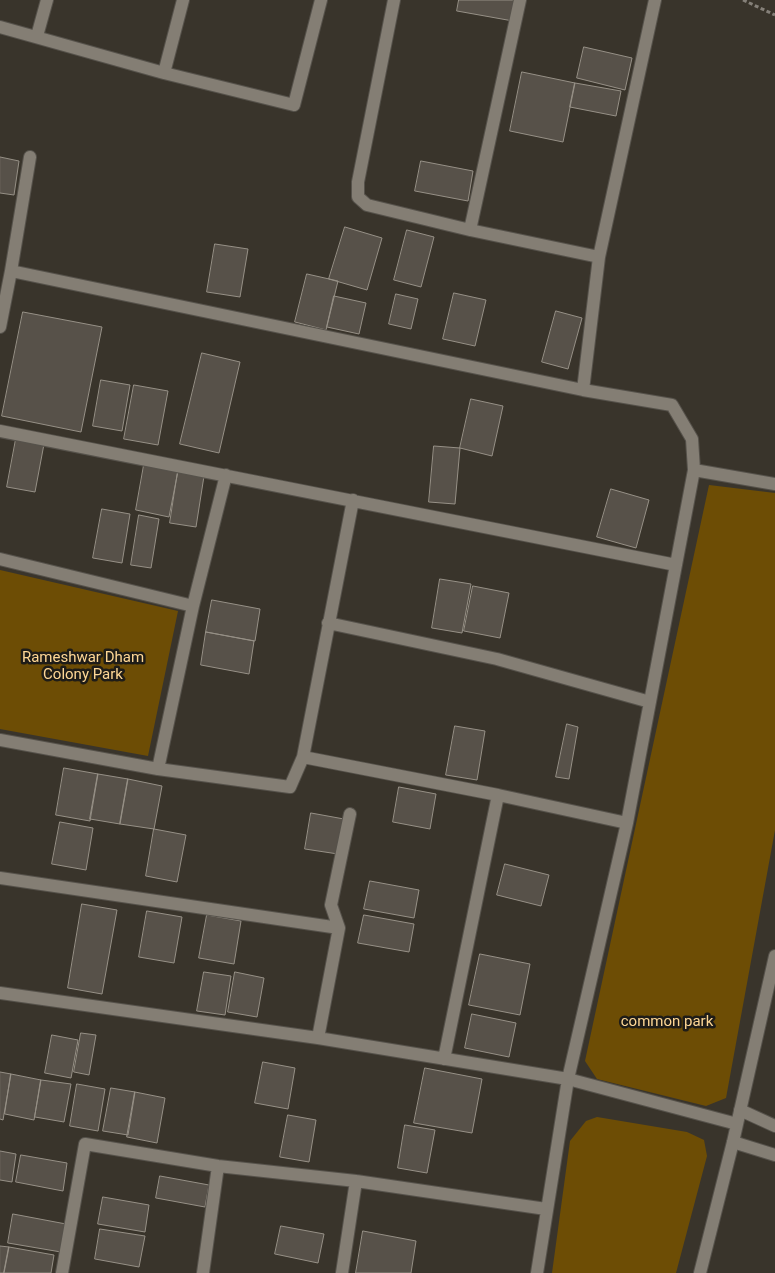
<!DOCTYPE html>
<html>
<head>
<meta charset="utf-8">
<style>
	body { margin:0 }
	canvas { display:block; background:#39342b }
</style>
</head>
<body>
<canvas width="775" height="1273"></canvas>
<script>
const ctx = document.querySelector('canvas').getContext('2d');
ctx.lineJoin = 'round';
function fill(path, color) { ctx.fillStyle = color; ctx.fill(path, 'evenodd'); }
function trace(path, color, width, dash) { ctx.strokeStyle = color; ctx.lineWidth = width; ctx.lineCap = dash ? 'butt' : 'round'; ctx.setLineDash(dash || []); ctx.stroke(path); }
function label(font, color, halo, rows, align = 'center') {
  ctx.font = font + ' Roboto,sans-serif'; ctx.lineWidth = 5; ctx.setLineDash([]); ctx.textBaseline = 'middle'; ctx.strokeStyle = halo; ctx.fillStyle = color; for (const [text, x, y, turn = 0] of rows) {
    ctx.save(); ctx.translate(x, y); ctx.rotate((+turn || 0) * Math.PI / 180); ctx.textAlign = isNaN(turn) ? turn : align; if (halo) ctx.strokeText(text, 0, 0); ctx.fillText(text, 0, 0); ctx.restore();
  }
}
fill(new Path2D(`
	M709 485 775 493V830L726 1098 706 1106 597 1079 585 1061Z
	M0 570 178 611 148 756 0 729Z
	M597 1117 687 1132 704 1140 707 1156 676 1273H552L570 1141 586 1121Z`), '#6d4d05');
const building = new Path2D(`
	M459 0H517L513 21 457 11Z
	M584 47 632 58 625 90 577 78Z
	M522 72 575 83 563 142 510 131Z
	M575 83 621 91 616 116 570 107Z
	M0 157 19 161 14 195 0 193Z
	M421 161 473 171 468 201 415 191Z
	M345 227 382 238 367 290 329 279Z
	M407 230 434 237 421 287 394 280Z
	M215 244 248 249 240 297 207 292Z
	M307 274 338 281 326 330 295 322Z
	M454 293 486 300 475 346 443 339Z
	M396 294 418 299 411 329 389 324Z
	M334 296 366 303 359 334 327 327Z
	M556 311 582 318 568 369 542 362Z
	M23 312 102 327 81 432 2 416Z
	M202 353 240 362 219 453 180 444Z
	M101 380 130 385 122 431 93 426Z
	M134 385 168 391 158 445 124 439Z
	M471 399 503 406 492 456 460 448Z
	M16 439 44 444 35 492 7 487Z
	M434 446 460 448 455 504 429 502Z
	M144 465 178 471 169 517 136 510Z
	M178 471 204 476 196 527 170 523Z
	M611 489 649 500 636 548 597 537Z
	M102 509 130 514 122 563 93 558Z
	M139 515 159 519 151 568 131 565Z
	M440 579 471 584 462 633 432 628Z
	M473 586 509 593 500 638 464 631Z
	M212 600 260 609 255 641 206 632Z
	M206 632 254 641 249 674 201 665Z
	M567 724 578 727 569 779 556 777Z
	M455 726 485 731 477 780 446 775Z
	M64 768 98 774 90 821 56 815Z
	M98 774 128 779 120 824 90 819Z
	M128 779 162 786 154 829 120 824Z
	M399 787 436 794 430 829 393 822Z
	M311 813 344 819 338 854 305 849Z
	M60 822 93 828 86 870 52 864Z
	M154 829 186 835 177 882 146 876Z
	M505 864 549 875 541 906 497 895Z
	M370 881 419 890 414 918 364 909Z
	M82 904 117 910 102 994 68 988Z
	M147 911 182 917 174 963 139 957Z
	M207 915 241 921 234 964 199 958Z
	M364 915 414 924 409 952 358 943Z
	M480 954 530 964 520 1015 469 1005Z
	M204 972 231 976 225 1015 197 1011Z
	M235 972 264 978 257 1017 228 1012Z
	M472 1014 516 1023 509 1057 465 1048Z
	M81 1033 96 1035 89 1075 74 1072Z
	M52 1035 78 1040 71 1078 45 1073Z
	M263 1062 295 1068 288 1109 255 1103Z
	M425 1068 482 1079 472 1133 414 1123Z
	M0 1072 11 1074 3 1120 0 1119Z
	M11 1074 41 1080 34 1120 5 1114Z
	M41 1080 71 1084 64 1122 35 1117Z
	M77 1084 105 1089 98 1131 70 1126Z
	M111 1088 135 1092 128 1135 103 1131Z
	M135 1092 165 1098 157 1143 127 1137Z
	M288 1115 316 1120 309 1162 280 1157Z
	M405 1125 435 1130 427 1173 398 1168Z
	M0 1151 16 1154 12 1182 0 1180Z
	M21 1155 67 1163 63 1191 16 1182Z
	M160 1176 209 1185 205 1207 156 1198Z
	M103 1197 149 1205 145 1232 98 1224Z
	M13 1214 66 1224 61 1252 8 1243Z
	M281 1226 324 1234 318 1263 275 1254Z
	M100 1229 145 1236 139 1267 95 1259Z
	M363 1231 416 1241 411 1273H356Z
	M0 1246 9 1247 4 1273H0Z
	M9 1247 54 1255 51 1273H4Z`);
fill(building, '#575149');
trace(building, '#969086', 1);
const minor = new Path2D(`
	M394 0 358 182V197L367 205 470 230
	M520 0 470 230 599 257
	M0 27 164 73 294 105 321 0
	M37 36 47 0
	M164 73 183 0
	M30 157 11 271 583 390 672 405 692 439 694 470 627 823 568 1079 537 1273
	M0 327 11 271
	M583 390 599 257 655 0
	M0 431 676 565
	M694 470 775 484
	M0 559 193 606 226 475
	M328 623 497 659 650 702
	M0 740 158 769 290 787 303 757 498 795
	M303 757 353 500
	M158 769 193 606
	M0 878 339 928 318 1038
	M339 928 331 905 350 814
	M0 993 318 1038 568 1079 737 1124
	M444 1059 498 795 627 823
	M740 1110 775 1126
	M733 1142 775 1155
	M62 1273 85 1144 218 1166 356 1181 546 1209
	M203 1273 218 1166
	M342 1273 356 1181
	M700 1273 733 1142 775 956`);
trace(minor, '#56524b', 14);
trace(new Path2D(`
	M743 0 775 15`), '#858079', 3, [4, 2.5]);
trace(minor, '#847e74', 12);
label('15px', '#fed795', '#1e1c18', [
	["Rameshwar Dham",83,658],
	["Colony Park",83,675],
	["common park",667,1022]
]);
</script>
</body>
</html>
